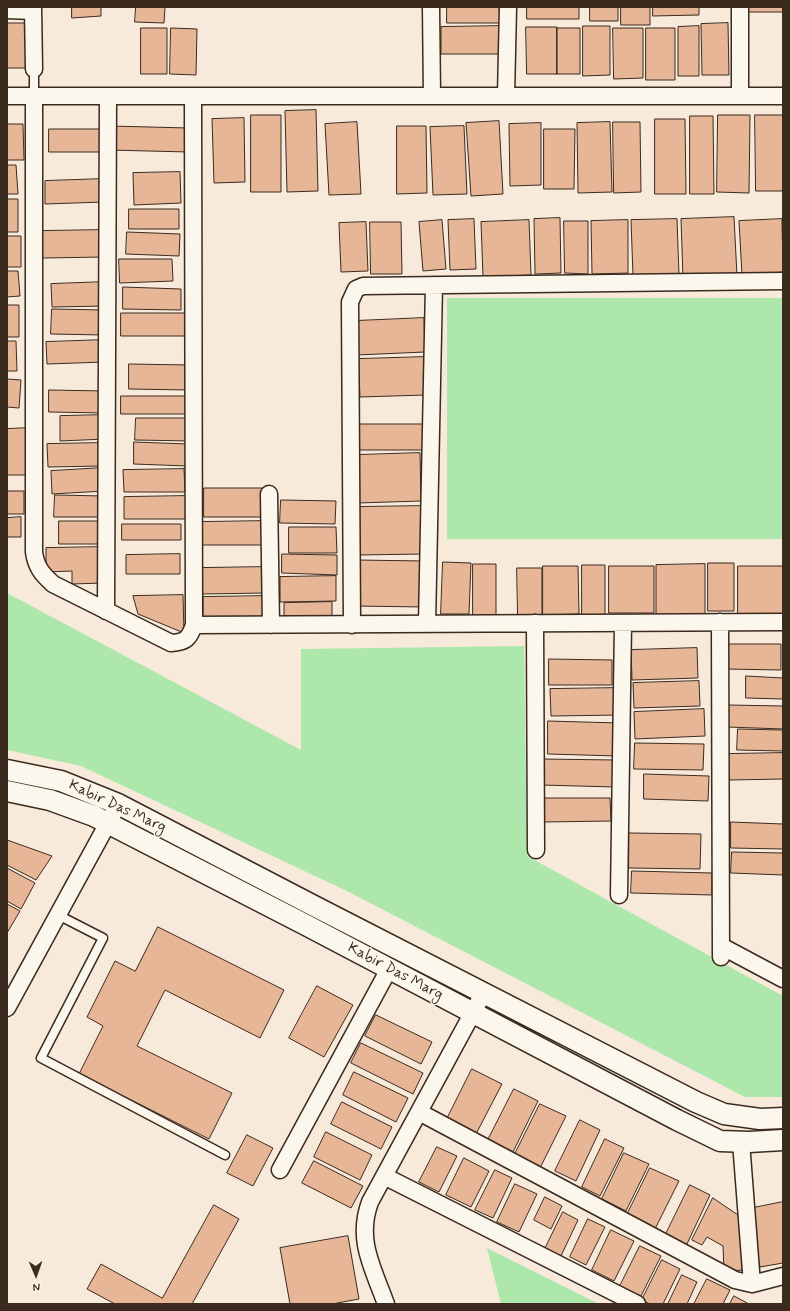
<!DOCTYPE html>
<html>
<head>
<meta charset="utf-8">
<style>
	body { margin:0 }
	#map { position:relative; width:790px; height:1311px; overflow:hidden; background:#f7eadb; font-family:Mynerve,sans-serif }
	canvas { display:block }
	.frame { position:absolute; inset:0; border:8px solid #3b2a1e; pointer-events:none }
	.north { position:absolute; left:16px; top:1255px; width:40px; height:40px; -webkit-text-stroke:3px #fbf7ec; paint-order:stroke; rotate:178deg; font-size:11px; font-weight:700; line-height:16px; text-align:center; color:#3b2a1e }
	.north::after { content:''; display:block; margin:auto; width:14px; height:18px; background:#3b2a1e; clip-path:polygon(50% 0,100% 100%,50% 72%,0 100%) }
</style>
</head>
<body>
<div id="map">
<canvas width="790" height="1311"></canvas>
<div class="frame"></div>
<div class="north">N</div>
</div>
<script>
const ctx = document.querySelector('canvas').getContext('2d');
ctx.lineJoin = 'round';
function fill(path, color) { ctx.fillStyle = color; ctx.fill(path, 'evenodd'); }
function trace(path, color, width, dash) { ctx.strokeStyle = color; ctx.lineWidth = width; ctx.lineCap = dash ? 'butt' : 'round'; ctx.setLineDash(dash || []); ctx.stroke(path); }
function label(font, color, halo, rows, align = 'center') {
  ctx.font = font + ' Mynerve,sans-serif'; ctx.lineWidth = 3; ctx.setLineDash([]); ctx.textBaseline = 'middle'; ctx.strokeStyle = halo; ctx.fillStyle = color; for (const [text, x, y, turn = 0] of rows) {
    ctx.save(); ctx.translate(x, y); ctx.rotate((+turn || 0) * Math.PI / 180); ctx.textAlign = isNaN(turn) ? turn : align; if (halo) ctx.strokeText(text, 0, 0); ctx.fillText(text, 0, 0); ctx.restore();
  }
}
fill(new Path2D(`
	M447 298H783V539H447Z
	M7 593 301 750V649L524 646 527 856 783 996V1097H745L347 891 81 766 7 750Z
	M487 1248 599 1304H501Z`), '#ade7ac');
const building = new Path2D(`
	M72 7H101V16L72 18Z
	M136 7H165L164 23 135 22Z
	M447 7H499L500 23H447Z
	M527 7H579V19H527Z
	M590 7H618V21H590Z
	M621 7H650V25H621Z
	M653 7H699V15L653 16Z
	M745 7H783V12H745Z
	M7 23H29V68H7Z
	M728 23 729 75H702L701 24Z
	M501 26V54H441V27Z
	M583 26H610V75L583 76Z
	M699 26V76H678V27Z
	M526 27H557V74H527Z
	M141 28H167V74H141Z
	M171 28 197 29 196 75 170 74Z
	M557 28H580V74H557Z
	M613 28H643V78L614 79Z
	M646 28H675V80H646Z
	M316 110 318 191 287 192 285 111Z
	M251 115H281V192H251Z
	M718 115H750L749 193 717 192Z
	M755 115H783V191H756Z
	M690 116H713L714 194H690Z
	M244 118 245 182 214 183 212 119Z
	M655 119H685L686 194H655Z
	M499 121 503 194 471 196 466 123Z
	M357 122 361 194 329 195 325 124Z
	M610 122 612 192 578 193 577 123Z
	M613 122H640L641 192 614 193Z
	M541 123V185L510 186 509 124Z
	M7 124H23L24 160H7Z
	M110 126 189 128 188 152 109 150Z
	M397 126H426L427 193 397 194Z
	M464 126 467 194 433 195 430 127Z
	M49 129H100V152H49Z
	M544 129H575L574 189H544Z
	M7 165H16L18 194H7Z
	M180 172 181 203 134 205 133 173Z
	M103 179 104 202 45 204V181Z
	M7 199H18V232H7Z
	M129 209H179V229H129Z
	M734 217 737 276 683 279 681 219Z
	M560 218 561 273 535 274 534 219Z
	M474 219 476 269 450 270 448 220Z
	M677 219 679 275 633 276 631 220Z
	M782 219 783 272 742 275 739 221Z
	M442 220 446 269 423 271 419 222Z
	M529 220 531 275 483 277 481 222Z
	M628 220V273L592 274 591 221Z
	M564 221H588V274L565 273Z
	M366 222 368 271 341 272 339 223Z
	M370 222H401L402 274H371Z
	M104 230 105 257 42 258V231Z
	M127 232 180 234 179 256 126 254Z
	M7 236H21V267H7Z
	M119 259H172L173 281 120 283Z
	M7 271H18L20 296 7 297Z
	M105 282 106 306 52 307 51 284Z
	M123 287 181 289V310L123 309Z
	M7 305H19V337H7Z
	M52 309 103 310V335L51 334Z
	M121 313H186V336H121Z
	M424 318 425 352 357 355 355 321Z
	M104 340 105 362 47 364 46 342Z
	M7 341H16L17 371H7Z
	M425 357 426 395 360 397 358 359Z
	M129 364 190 365 189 390 129 389Z
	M7 379 21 380 19 408 7 407Z
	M49 390 106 391 105 413 49 412Z
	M121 396H188V414H121Z
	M106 415V439L60 441V416Z
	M136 418H190V441L135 440Z
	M355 424H427V450H355Z
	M30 428V475H7V429Z
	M134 442 188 444 187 466 134 464Z
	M102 443V466L48 467 47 444Z
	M420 453 421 501 358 503 357 455Z
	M103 468 105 491 52 494 51 471Z
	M184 469 185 492H124L123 470Z
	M204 488H262V517H204Z
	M7 491H24V514H7Z
	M55 495 104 496V517H54Z
	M186 496V519H124V497Z
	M281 500 336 501 335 524 280 523Z
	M423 506 424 554 357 555 356 507Z
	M21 517V537H7V518Z
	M59 521H104V544H59Z
	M266 521V545H201V522Z
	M122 524H181V540H122Z
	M289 527H336L337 553H289Z
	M102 547 103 583 72 584V571L46 572V548Z
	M180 554V574H126V555Z
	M282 554 337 555V575L282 573Z
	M356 560 424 561V607L355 606Z
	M443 562 471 563 469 614H441Z
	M708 563H734V611H708Z
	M473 564H496V618H473Z
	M705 564V616H656V565Z
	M582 565H605V617H582Z
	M543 566H578L579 614 543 615Z
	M609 566H654V613H609Z
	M738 566H783V616H738Z
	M265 567V593L202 594 201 568Z
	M517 568H542V617H518Z
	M336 576V601L280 602V577Z
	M183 595 184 633 138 614 133 596Z
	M265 596V620L203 621V597Z
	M332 602V623H284V603Z
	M725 644H781V670L725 669Z
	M697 648 698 678 632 680 631 650Z
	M549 659 612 660V685H549Z
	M746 676 783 678V699L746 698Z
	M699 681 700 706 634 708 633 683Z
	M618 688 619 715 551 716 550 689Z
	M728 705 783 706V729L727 727Z
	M704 709 705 736 635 739 634 712Z
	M548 721 619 723 618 756 548 754Z
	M738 729 783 730V751L737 750Z
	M635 743 704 744 703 770 634 769Z
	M783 753V779L729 780 728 754Z
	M542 759 615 760V787L541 785Z
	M644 774 709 776 708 801 644 799Z
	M543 798H610L611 821 543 822Z
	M731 822 783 824V849L731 848Z
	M629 833 701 834 700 869 629 868Z
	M7 840 52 856 36 880 7 865Z
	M732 852 783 853V875L731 873Z
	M7 868 35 883 21 909 7 901Z
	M632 871 712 873V895L631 893Z
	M7 904 20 911 7 933Z
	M158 927 284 990 260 1038 165 990 137 1046 232 1093 209 1139 79 1074 103 1026 87 1017 115 961 135 971Z
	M317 986 353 1005 324 1057 289 1038Z
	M376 1015 432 1042 421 1064 365 1036Z
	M361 1043 423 1073 413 1094 351 1063Z
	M472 1069 502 1084 476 1134 447 1119Z
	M354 1072 408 1098 396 1122 343 1095Z
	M514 1089 538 1101 513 1152 488 1140Z
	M342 1102 392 1127 381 1149 331 1124Z
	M540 1104 566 1116 540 1168 514 1156Z
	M580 1120 600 1130 576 1181 555 1171Z
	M326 1132 372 1155 360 1180 314 1157Z
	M247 1135 273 1148 253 1186 227 1173Z
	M605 1139 624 1148 600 1196 582 1187Z
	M437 1147 457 1156 439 1192 419 1182Z
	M624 1153 649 1164 626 1211 602 1199Z
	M464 1158 489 1171 471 1207 446 1195Z
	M314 1161 363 1186 351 1208 302 1183Z
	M650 1168 679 1181 653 1233 625 1219Z
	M495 1170 512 1178 493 1218 475 1210Z
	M515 1184 537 1194 519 1232 497 1222Z
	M690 1185 710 1195 686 1246 665 1236Z
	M545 1197 562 1206 551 1229 534 1220Z
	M713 1198 738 1215 744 1270 724 1271 723 1246 707 1237 702 1245 692 1240Z
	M783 1202V1263L760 1267 748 1209Z
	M214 1205 239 1219 192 1304H115L87 1289 101 1264 162 1298Z
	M563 1212 578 1220 560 1258 544 1251Z
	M588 1219 605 1227 586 1265 570 1257Z
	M611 1230 634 1241 614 1281 592 1270Z
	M348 1236 359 1299 332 1304H290L280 1248Z
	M640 1246 661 1256 641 1296 620 1286Z
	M662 1260 680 1269 663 1304H650L642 1300Z
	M682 1275 697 1282 687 1304H668Z
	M707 1279 730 1290 723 1304H694Z
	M734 1296 749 1304H730Z`);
fill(building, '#e6b696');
trace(building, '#3b2a1e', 1);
const service = new Path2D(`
	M34 69V96
	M58 915 103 938 41 1058 225 1155`);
const minor = new Path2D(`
	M33 7 34 69
	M431 7 432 96
	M740 7V96
	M7 10 33 11
	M7 96H783
	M34 96V552C36 567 42 574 53 584L171 643C186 642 189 639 194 625L193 96
	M506 96 508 7
	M269 494 271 625
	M106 611 108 96
	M720 622 721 957
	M535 623 536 850
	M427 624 434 285
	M194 625 783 622
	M352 625 350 302 356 289 363 286 783 281
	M619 895 623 623
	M721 946 783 979
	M7 1008 114 812
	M419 1112 735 1280 752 1284 783 1276
	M741 1142 752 1284
	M280 1170 389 969
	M384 1176 637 1304
	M386 1304C373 1268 356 1240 370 1202L484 992`);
const tertiary = new Path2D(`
	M7 770 61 781 118 804 316 907 696 1102 724 1114 760 1119 783 1118
	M7 791 50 800 94 816 306 925 677 1120 720 1141 749 1142 783 1140`);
trace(service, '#3b2a1e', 11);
trace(minor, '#3b2a1e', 19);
trace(tertiary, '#3b2a1e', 23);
trace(service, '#fbf7ec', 8);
trace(minor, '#fbf7ec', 16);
trace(tertiary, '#fbf7ec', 20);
label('15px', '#3b2a1e', '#fbf7ec', [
	["Kabir Das Marg",117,807,25],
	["Kabir Das Marg",395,972,28]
]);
</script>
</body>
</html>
